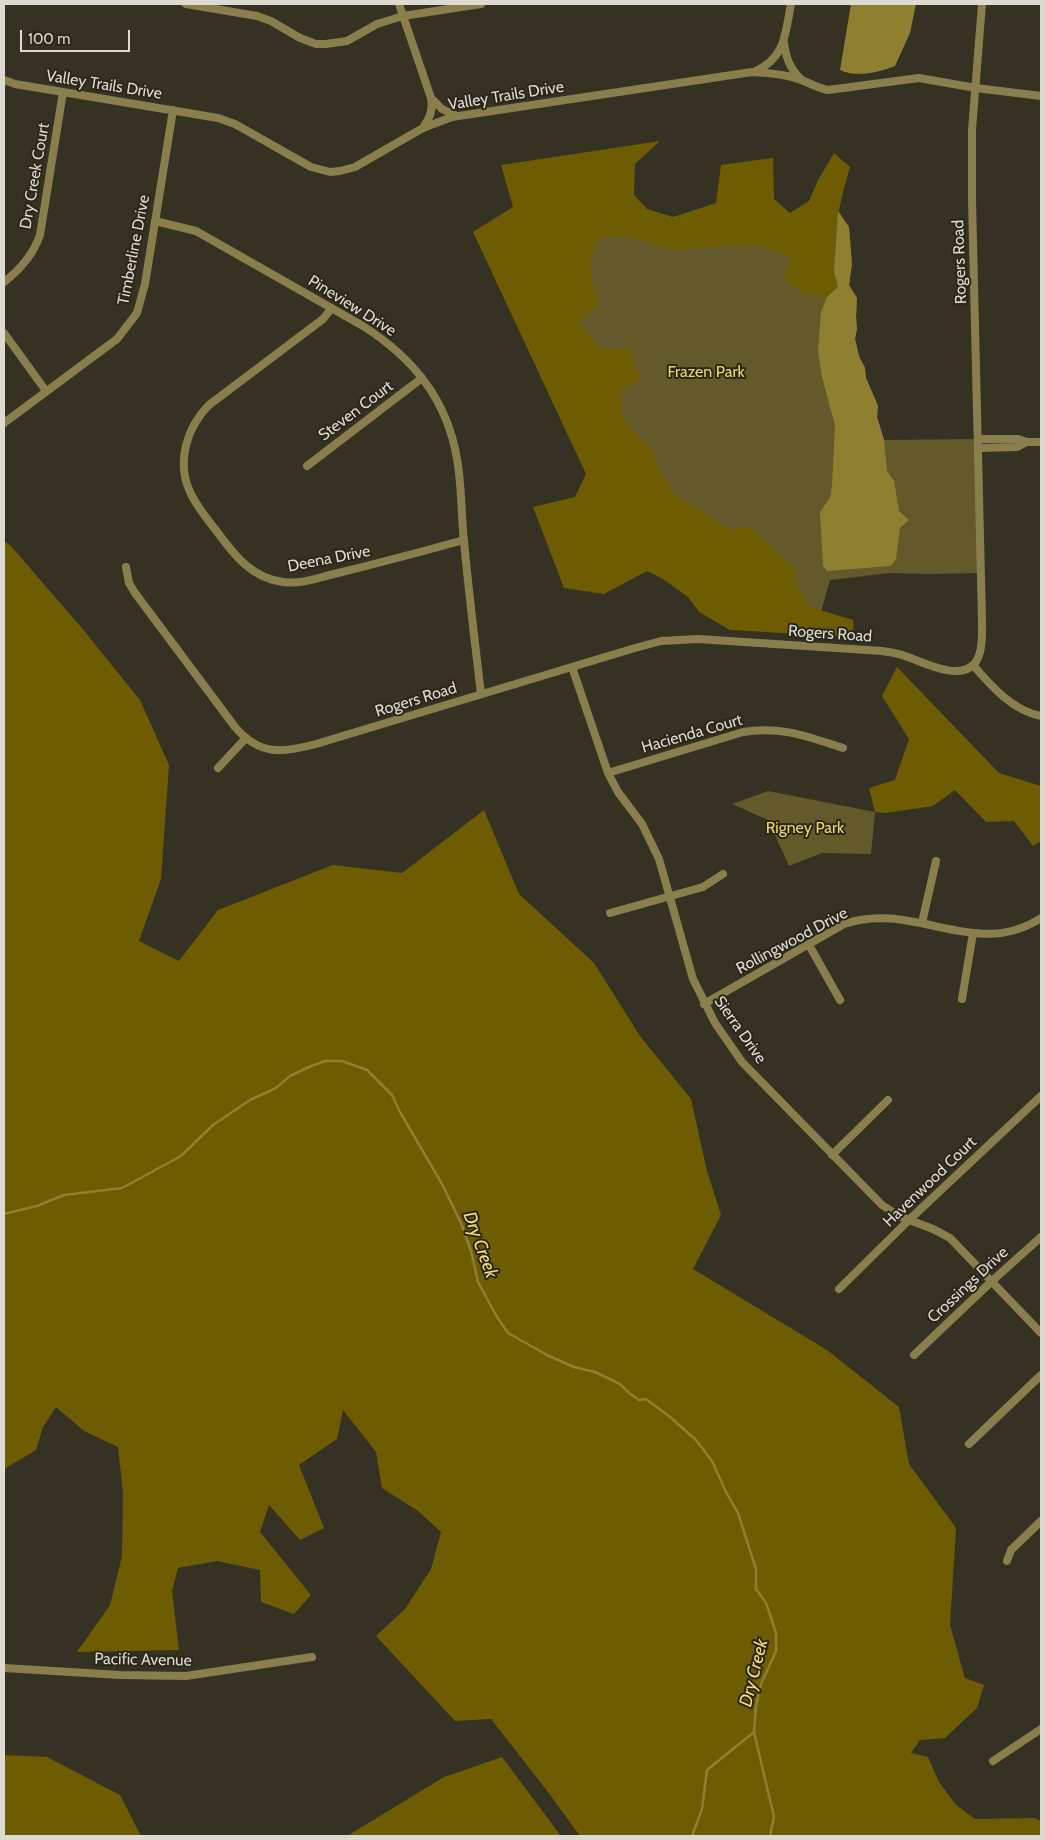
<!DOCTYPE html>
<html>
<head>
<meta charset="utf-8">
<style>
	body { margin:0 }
	#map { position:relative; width:1045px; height:1840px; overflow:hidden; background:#353223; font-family:Cabin,sans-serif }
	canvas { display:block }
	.frame { position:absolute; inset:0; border:5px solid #dcdad1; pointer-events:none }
	.scale { position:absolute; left:20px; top:30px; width:110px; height:22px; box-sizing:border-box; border:2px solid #dcdad1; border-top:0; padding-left:6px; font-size:15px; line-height:18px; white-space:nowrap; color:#dcdad1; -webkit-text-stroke:4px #2b2819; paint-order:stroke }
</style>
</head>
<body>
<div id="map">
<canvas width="1045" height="1840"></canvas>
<div class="frame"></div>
<div class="scale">100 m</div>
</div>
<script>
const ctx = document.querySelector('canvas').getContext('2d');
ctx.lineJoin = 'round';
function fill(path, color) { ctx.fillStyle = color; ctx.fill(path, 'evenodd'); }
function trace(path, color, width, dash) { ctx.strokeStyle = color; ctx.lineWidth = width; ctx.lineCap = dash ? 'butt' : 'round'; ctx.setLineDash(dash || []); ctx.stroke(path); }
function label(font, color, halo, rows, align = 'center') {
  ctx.font = font + ' Cabin,sans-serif'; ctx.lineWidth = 4; ctx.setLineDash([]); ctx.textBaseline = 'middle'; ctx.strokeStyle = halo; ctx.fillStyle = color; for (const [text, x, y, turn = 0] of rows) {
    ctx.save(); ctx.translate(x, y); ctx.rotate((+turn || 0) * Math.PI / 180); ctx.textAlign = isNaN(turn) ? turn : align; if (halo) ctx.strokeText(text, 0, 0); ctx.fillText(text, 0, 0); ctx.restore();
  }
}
fill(new Path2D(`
	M838 211 849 227 852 264 849 285 857 298 856 317 857 329 855 339 859 356 865 368 866 378 878 406 877 417 884 440 979 439 981 573 927 574 890 573 830 580 820 615 715 603 473 232Z
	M768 791 875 812 871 854 822 853 789 866 768 820 732 804Z`), '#63592a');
fill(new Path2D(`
	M660 141 635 164 634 195 647 209 673 217 716 203 721 165 773 158 774 199 790 213 809 201 818 180 834 153 850 167C839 205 828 249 838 287L827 297 802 293 783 278 791 257 757 245 672 250 630 237H604L597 241C589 265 589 277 600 301L579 323 600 348H629L641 380 621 388 622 418 652 450 658 467 674 494 731 530 750 527 795 568 797 586 810 607 853 620 854 637 730 630 699 612 688 597 663 579 647 571 604 594 564 588 533 507 575 497 586 474 473 232 513 207 501 165Z
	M4 541 10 545 81 627 140 700 169 765 161 879 139 941 179 961 218 910 333 865 402 873 484 810 519 894 594 963 640 1036 691 1099 707 1171 721 1215 693 1269 827 1350 899 1407 909 1464 956 1528 950 1625 965 1678 984 1685 977 1708 945 1738 920 1740 911 1753 928 1757 939 1782 956 1805 975 1819 1035 1818 1041 1821V1836H580L548 1792 491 1719 455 1721 376 1636 405 1609 431 1569 441 1532 418 1511 382 1488 376 1452 343 1410 337 1439 299 1465 324 1528 300 1540 269 1505 260 1532 311 1595 294 1614 261 1602 260 1570 217 1561 178 1568 172 1591 179 1650 77 1652 110 1605 122 1556 123 1493 118 1447 84 1431 56 1407 43 1427 36 1450 4 1469Z
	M897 667 999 773 1041 786V841L1033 846 1014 821 986 822 955 790 933 806 886 813 875 812 869 788 895 780 909 739 882 696Z
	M4 1755 47 1757 120 1795 141 1836H4Z
	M502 1757 561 1836H347L444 1777Z`), '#6d5c00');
fill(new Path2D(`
	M851 4H916L910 33 895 66C879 72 856 78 840 70Z
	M838 211 849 227 852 264 849 285 857 298 856 317 857 329 855 339 859 356 865 368 866 378 878 406 877 417 884 440 887 471 894 481 899 511 909 520 900 528 896 559 891 566 827 571 823 566 820 512 830 498 832 486 835 425 822 377 818 351 821 312 827 297 838 287 834 272Z`), '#8f7f31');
trace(new Path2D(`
	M4 1214 37 1206 64 1195 122 1188 181 1156 213 1125 250 1100 276 1088 290 1076 309 1067 325 1061H342L367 1070 392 1095 400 1112 442 1184 461 1223 471 1251 478 1282 497 1317 508 1333 547 1355 574 1367 595 1372 620 1384 629 1393 639 1400 646 1399 670 1417 696 1440 712 1461 726 1492 738 1513 756 1569V1589L766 1603 776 1633V1651L761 1684 756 1706 754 1732 774 1817 770 1836
	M692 1836 702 1809 707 1770 754 1732`), '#8f7f31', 2.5);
trace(new Path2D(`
	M186 4 257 16 271 21 300 38 316 44H326L347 41 377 24 403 16 481 4
	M399 4 431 98C433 111 430 117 423 128
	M784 43C786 58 790 69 801 79
	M754 72C786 58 785 34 791 4
	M4 80 15 84 218 118 235 124 311 167 330 172 340 171 355 167 423 128 452 117 752 72C767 73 781 73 795 78 807 81 816 88 828 90L919 78 976 88 1041 96
	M431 98 442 109 457 116
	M155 221 196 231 363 326C413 358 447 399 457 459 462 486 461 515 464 542 469 593 475 644 481 694
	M4 282C21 269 33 255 40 235L63 92
	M332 308 323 319 209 405C187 427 176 462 190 492 197 507 208 520 218 533 235 556 252 578 283 582 303 585 323 576 342 572 383 562 424 551 464 540
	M4 333 46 391
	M4 423 117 339 137 313 145 284 173 110
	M979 439H1018L1027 442H1041
	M979 448 1017 447 1027 442
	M307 466 422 378
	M126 567 129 583 135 593 235 727C260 756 282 753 316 744L635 648 661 641 698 639 882 651C889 652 897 653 905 656 923 662 960 682 975 663 983 653 982 634 982 621L972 200V130L982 4
	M973 665C991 686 1013 711 1041 716
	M572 667 608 773 618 792 642 824 659 859 693 979 715 1023 742 1062 882 1205 899 1216 933 1229 950 1238 1041 1333
	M218 768 245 739
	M608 773 743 732C782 726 806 736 843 748
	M610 913 703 887 723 874
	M922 923 936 861
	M809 945 840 1000
	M962 999 973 933
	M704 1004 844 924C913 900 976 961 1041 918
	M832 1155 888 1100
	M839 1289 909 1220 1041 1096
	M914 1355 992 1281 1041 1237
	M969 1444 1041 1375
	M1007 1561 1011 1550 1041 1521
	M4 1668 120 1675 186 1676 312 1657
	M993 1761 1041 1729`), '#8a7f4c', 8);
label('16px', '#dcdad1', '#2b2819', [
	["Valley Trails Drive",104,85,9],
	["Valley Trails Drive",506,96,-9],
	["Dry Creek Court",35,176,-80],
	["Timberline Drive",134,250,-79],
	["Rogers Road",960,262,-92],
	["Pineview Drive",352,306,32],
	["Steven Court",356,411,-37],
	["Deena Drive",329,559,-11],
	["Rogers Road",830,634,4],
	["Rogers Road",416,700,-17],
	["Hacienda Court",692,734,-16],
	["Rollingwood Drive",792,941,-28],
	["Sierra Drive",740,1030,55],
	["Havenwood Court",930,1182,-44],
	["Crossings Drive",968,1285,-43],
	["Pacific Avenue",143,1660,1]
]);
label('16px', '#ecd56a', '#2b2819', [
	["Frazen Park",706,372],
	["Rigney Park",805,828]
]);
label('italic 18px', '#f5de73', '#2b2819', [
	["Dry Creek",480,1245,70],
	["Dry Creek",754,1673,-76]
]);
</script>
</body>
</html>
